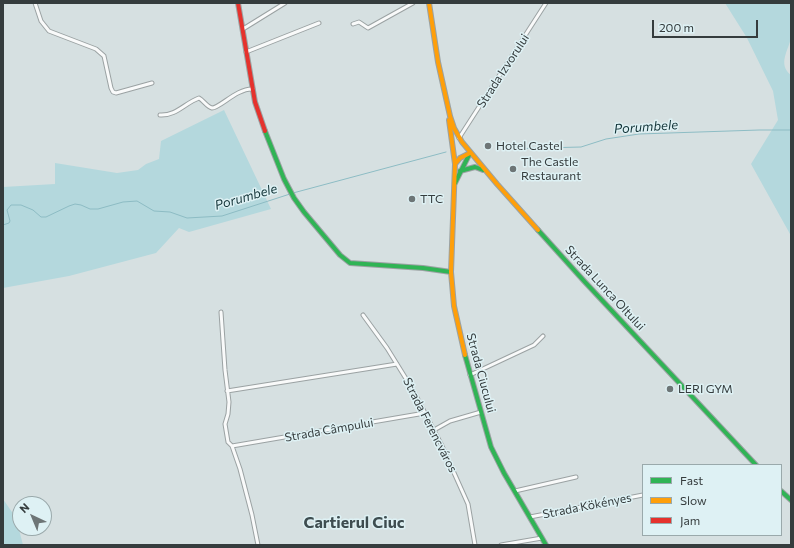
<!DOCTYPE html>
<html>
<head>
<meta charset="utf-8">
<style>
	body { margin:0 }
	#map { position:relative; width:794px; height:548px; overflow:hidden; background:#d6e0e1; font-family:Commissioner,sans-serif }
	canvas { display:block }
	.frame { position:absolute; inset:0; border:4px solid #353c3d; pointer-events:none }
	.legend { position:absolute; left:642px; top:464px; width:140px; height:72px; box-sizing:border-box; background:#def1f4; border:1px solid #9aa9ab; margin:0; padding:5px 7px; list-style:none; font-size:12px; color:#353c3d }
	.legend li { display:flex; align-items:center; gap:8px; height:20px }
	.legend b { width:20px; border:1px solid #9aa9ab }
	.north { position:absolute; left:12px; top:496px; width:40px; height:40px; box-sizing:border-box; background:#def1f4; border:1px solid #9aa9ab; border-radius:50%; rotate:316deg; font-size:11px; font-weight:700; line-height:16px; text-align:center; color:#353c3d }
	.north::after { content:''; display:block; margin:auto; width:14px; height:18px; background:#6d7576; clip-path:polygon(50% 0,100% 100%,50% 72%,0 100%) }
	.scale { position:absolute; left:652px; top:20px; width:106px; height:18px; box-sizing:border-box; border:2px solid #353c3d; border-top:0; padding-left:5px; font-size:12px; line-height:14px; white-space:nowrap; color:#353c3d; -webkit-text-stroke:3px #def1f4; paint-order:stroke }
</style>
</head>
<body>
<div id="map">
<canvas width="794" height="548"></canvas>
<div class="frame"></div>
<ul class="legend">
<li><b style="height:5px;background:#30b455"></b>Fast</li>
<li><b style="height:5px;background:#ff9f0a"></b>Slow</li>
<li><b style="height:5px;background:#e5322d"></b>Jam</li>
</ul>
<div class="north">N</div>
<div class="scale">200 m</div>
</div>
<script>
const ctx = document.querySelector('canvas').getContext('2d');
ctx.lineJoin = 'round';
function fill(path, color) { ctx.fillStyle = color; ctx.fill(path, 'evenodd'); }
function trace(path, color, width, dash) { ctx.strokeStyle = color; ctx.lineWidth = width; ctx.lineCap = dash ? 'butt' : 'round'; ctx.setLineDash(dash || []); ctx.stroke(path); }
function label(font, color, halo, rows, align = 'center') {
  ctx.font = font + ' Commissioner,sans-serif'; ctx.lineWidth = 3; ctx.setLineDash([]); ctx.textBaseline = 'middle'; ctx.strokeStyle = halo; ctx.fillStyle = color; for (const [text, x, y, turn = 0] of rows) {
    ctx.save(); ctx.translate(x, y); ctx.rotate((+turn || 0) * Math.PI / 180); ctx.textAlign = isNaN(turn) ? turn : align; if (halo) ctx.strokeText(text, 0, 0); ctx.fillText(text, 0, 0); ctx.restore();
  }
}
fill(new Path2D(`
	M725 3H791C791 14 793 26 791 37 789 50 777 64 791 75V255L790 234 751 164 778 120 773 91 747 38Z
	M224 110 271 209 189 232 179 228 156 253 69 276 3 288V187L55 184V163L117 173 138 170 146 164 159 159 161 141Z
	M3 499 16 518 23 545H3Z`), '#b4d8dd');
trace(new Path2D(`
	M503 149 581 147 606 139 639 134 759 130H791
	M293 193 446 152
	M3 225 9 223 10 221 7 210 11 205H21L33 210 41 217H46L69 206 75 204 81 205 90 209H98L123 202 137 201 154 211 170 212 187 218 222 216 290 194`), '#8dbcc4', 1);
const street = new Path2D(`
	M35 3 41 21 49 31 96 49 104 56 111 88 113 92 116 93 152 83
	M353 24 359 22 368 28 413 3
	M243 29 285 3
	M246 52 319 23
	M160 115C176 116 185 103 199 98 203 100 207 107 212 108 220 108 237 88 253 89
	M459 138 546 3
	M221 312 225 370 229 402 228 414 225 424 228 442 232 446 240 469 252 515 258 545
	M363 315 387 348 413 390 442 446 468 504 475 545
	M470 375 534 345 543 336
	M227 391 397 364
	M434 430 450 421 481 412
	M232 446 425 413
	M515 491 576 477
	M530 517 643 495
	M501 545 542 538`);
const fast = new Path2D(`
	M265 131 284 179 294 198 304 212 340 255 350 263 423 268 451 272
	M460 171 475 167 483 170
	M455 183 470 153
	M538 230 584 281 756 465
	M465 355 491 447 504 473 546 545
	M781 491 791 500`);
const slow = new Path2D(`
	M429 3 438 62 450 116 454 128 462 142 497 184 538 230
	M449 120 455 164
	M465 355 454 306 451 272 455 164 460 158 470 153`);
const jam = new Path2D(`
	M238 3 255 102 265 131`);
trace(street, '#9ba2a3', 5);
trace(fast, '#9ba2a3', 6);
trace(slow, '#9ba2a3', 6);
trace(jam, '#9ba2a3', 6);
trace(street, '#f9fafa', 3);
trace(fast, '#30b455', 4);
trace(slow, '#ff9f0a', 4);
trace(jam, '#e5322d', 4);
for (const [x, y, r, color] of [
	[488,146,4,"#6d7576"],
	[513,169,4,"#6d7576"],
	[412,199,4,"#6d7576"],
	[670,389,4,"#6d7576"]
]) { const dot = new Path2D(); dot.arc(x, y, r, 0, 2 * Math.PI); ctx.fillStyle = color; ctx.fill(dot); trace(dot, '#def1f4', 1.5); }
label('12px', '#353c3d', '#def1f4', [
	["Strada Izvorului",503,71,-57],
	["Strada Lunca Oltului",605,288,47],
	["Strada Ciucului",481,373,75],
	["Strada Ferencváros",430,425,63],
	["Strada Câmpului",329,430,-10],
	["Strada Kökényes",587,506,-11]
]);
label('12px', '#353c3d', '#def1f4', [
	["Hotel Castel",496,146],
	["The Castle",521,162],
	["Restaurant",521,176],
	["TTC",420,199],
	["LERI GYM",678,389]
], 'left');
label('italic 13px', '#133438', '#def1f4', [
	["Porumbele",646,127,-4],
	["Porumbele",246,197,-16]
]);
label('bold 16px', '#3e4d50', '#def1f4', [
	["Cartierul Ciuc",354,523]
]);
</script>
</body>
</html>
